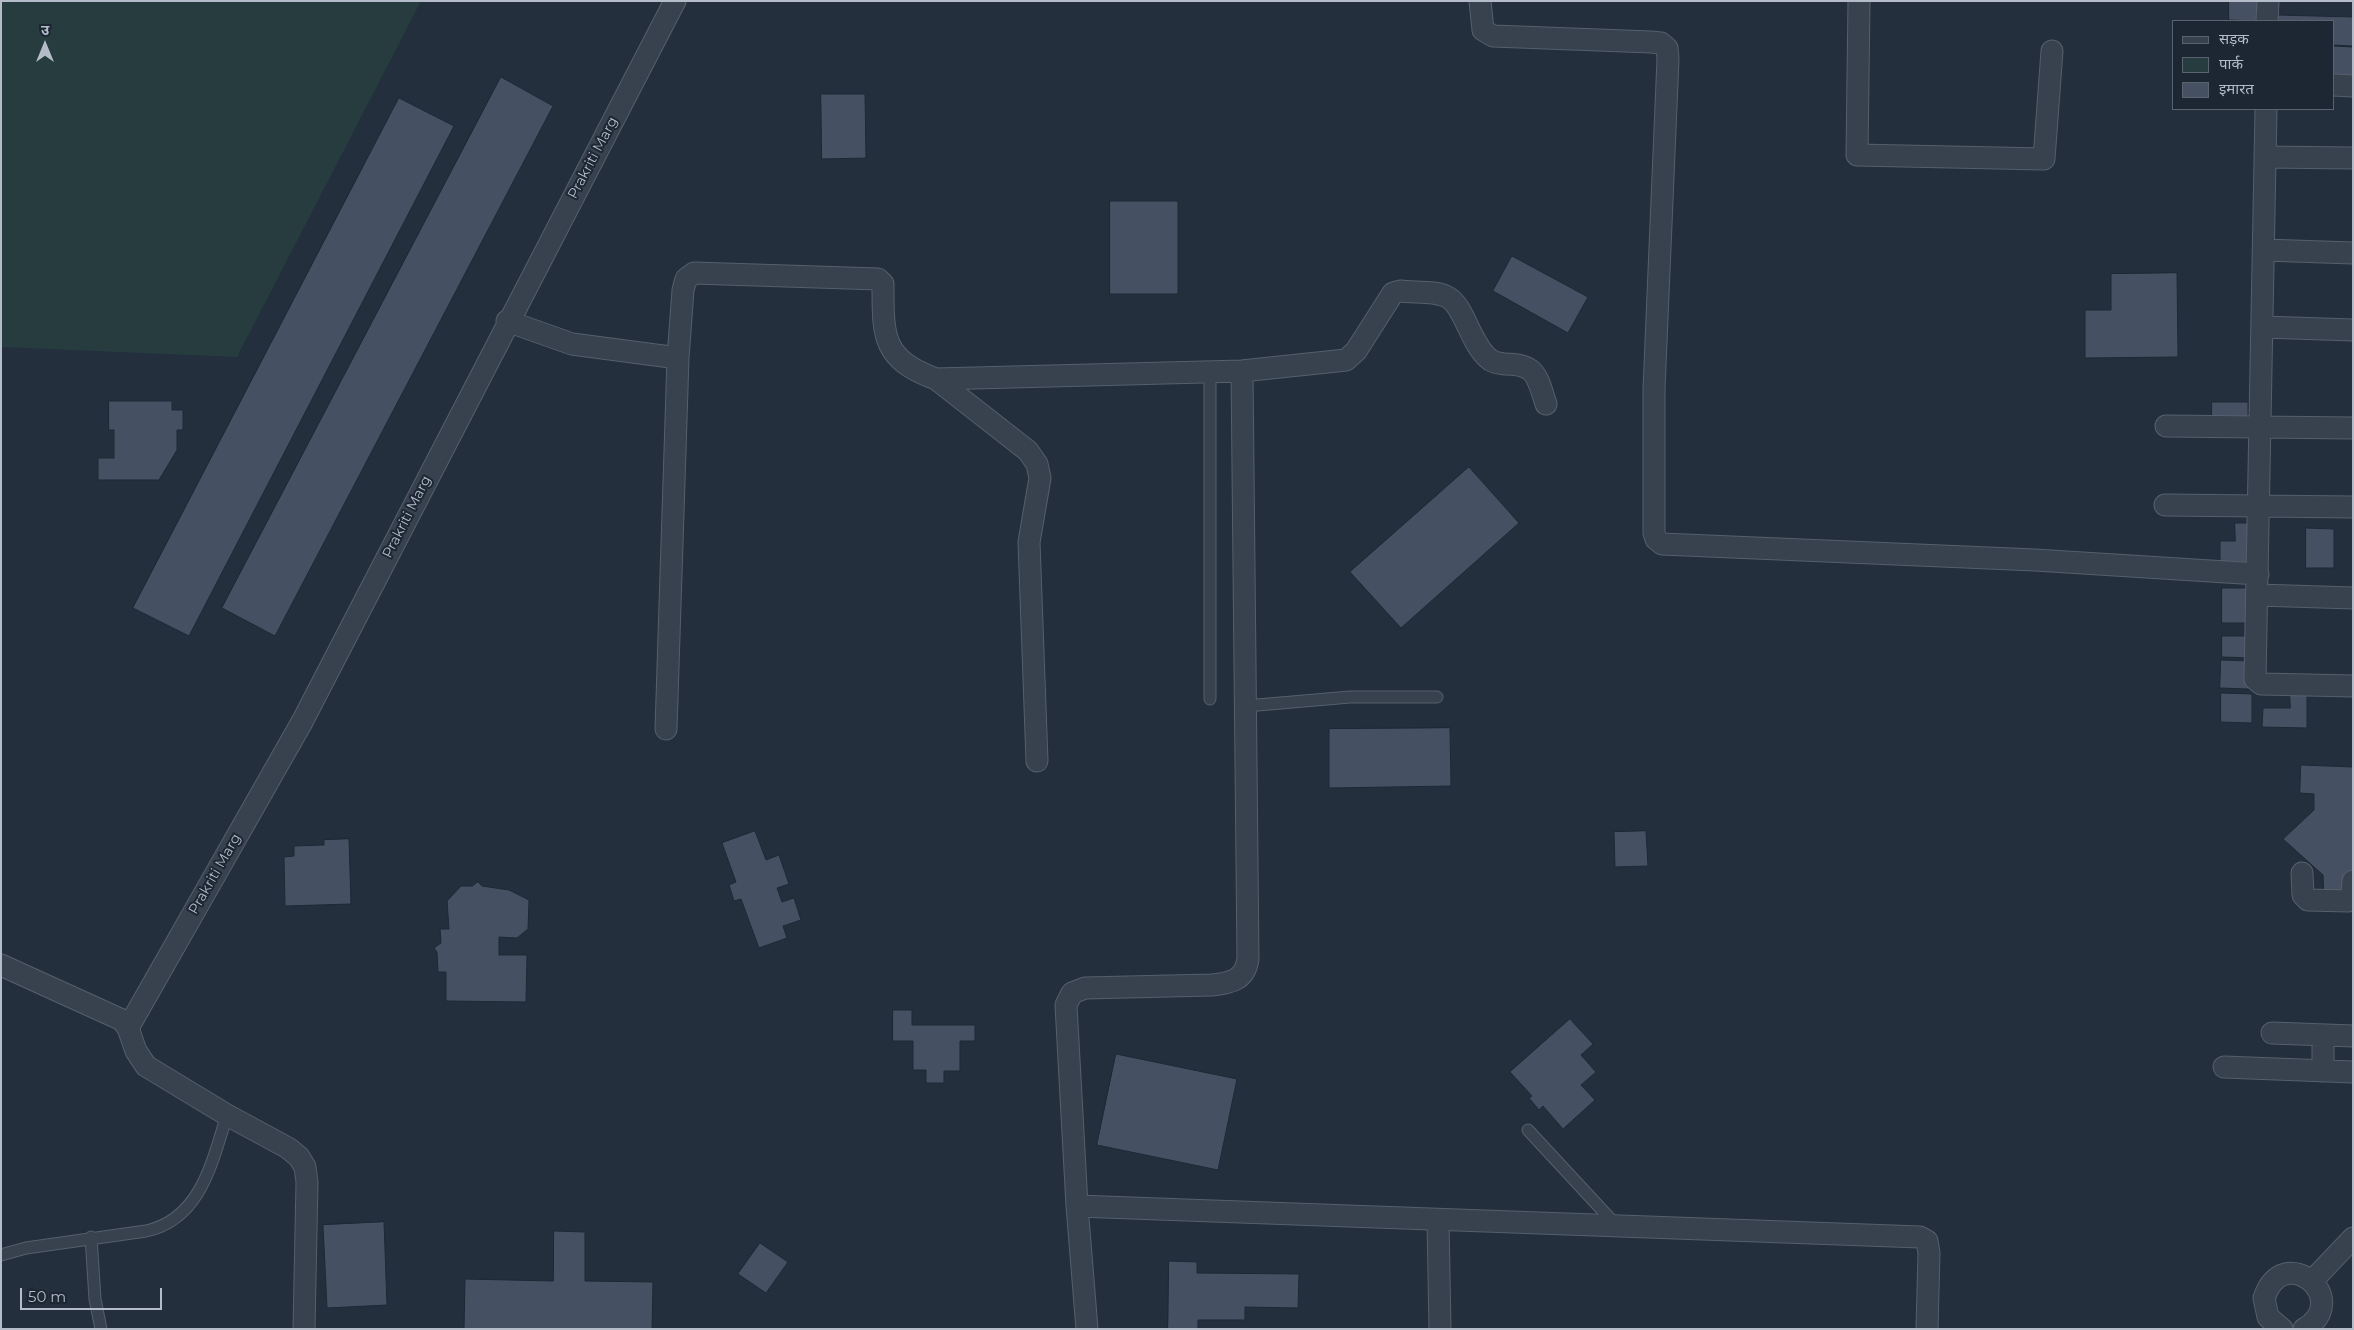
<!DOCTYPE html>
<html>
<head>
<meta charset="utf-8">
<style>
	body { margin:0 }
	#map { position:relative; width:2354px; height:1330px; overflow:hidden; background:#242f3e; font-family:Montserrat,"Noto Sans Devanagari",sans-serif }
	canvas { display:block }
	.frame { position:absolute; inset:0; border:2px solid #b4bcc9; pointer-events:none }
	.legend { position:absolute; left:2172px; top:20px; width:162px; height:90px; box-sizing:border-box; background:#1d2633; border:1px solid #59626f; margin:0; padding:6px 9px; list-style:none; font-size:15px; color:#b4bcc9 }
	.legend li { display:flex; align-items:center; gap:10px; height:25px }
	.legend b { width:25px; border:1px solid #59626f }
	.north { position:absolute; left:20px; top:20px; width:50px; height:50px; -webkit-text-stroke:4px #1d2633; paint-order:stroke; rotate:0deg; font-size:14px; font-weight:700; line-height:20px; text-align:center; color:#b4bcc9 }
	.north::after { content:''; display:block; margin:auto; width:18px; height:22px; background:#b4bcc9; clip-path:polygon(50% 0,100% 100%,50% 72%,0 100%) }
	.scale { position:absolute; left:20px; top:1288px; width:142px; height:22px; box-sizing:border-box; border:2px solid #b4bcc9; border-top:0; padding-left:6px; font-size:15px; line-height:18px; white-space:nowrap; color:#b4bcc9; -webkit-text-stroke:4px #1d2633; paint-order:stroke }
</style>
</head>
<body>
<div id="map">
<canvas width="2354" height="1330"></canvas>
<div class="frame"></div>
<ul class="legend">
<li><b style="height:6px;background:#38414e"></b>सड़क</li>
<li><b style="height:14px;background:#263c3f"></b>पार्क</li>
<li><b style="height:14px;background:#455162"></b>इमारत</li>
</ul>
<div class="north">उ</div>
<div class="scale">50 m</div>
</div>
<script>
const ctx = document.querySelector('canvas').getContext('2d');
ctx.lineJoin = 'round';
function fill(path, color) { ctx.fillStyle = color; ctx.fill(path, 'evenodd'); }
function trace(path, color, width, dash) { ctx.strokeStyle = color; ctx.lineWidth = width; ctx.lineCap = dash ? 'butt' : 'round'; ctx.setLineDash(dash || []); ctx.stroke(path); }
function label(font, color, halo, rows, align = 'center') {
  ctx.font = font + ' Montserrat,sans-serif'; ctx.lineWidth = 4; ctx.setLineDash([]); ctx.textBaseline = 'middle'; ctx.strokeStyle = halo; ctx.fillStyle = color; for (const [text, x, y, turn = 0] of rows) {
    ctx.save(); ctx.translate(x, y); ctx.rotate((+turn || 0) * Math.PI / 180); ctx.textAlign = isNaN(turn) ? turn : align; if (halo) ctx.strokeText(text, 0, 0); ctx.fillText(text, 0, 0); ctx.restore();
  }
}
fill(new Path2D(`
	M1 1H421L237 357 1 347Z`), '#263c3f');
const building = new Path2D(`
	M2229 1H2259V21L2229 20Z
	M2277 15 2353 17V46L2333 45V21H2277Z
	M2333 46 2353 47V85L2333 84Z
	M501 77 553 106 275 636 222 608Z
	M821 94H865L866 158 822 159Z
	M399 98 454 126 189 636 133 608Z
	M1110 201H1178V294H1110Z
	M1512 256 1588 297 1568 333 1493 291Z
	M2177 273 2178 357 2085 358V310H2111V274Z
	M109 401H172V410H183V430H177V450L159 480H98V458H114V430H109Z
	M2212 402H2248V424L2212 423Z
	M1469 467 1519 523 1401 628 1350 572Z
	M2235 523H2257V563H2220V541H2235Z
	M2306 528 2334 529V568H2306Z
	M2222 588H2253L2252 623H2222Z
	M2222 636H2252V658L2222 657Z
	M2221 660 2250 661 2249 689 2220 688Z
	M2221 693 2252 694V723L2221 722Z
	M2290 695H2307V728L2262 727 2263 708H2290Z
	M1450 728 1451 786 1329 788V729Z
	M2301 765 2353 767V874L2347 899 2324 898 2323 875 2283 839 2314 810V794L2300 793Z
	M755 831 766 860 779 855 789 884 777 888 782 902 794 898 801 920 783 926 787 938 759 948 741 899 734 901 729 885 736 882 722 843Z
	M1646 831 1648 866 1615 867 1614 832Z
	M349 839 351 904 285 906 284 857 294 856V846L324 845V840Z
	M478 882 482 886 509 890 529 900 528 929 517 938 499 937V955H527L526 1002 446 1001V972H438L437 952 434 948 441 943 440 929H449L447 901 461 886H472Z
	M893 1010H912V1025H975V1041H960V1071H944V1083H926V1070H913V1041H893Z
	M1570 1019 1593 1044 1581 1055 1596 1072 1581 1085 1595 1100 1563 1129 1543 1106 1539 1110 1529 1098 1532 1096 1510 1072Z
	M1116 1054 1237 1079 1218 1170 1097 1145Z
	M384 1222 387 1305 327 1308 323 1225Z
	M554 1231 585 1232V1281L653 1282 652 1329H464L465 1279 553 1281Z
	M760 1243 788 1262 766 1293 738 1274Z
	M1169 1261 1197 1262V1273L1299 1274 1298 1308 1245 1307V1320H1198V1329H1168Z`);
fill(building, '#455162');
trace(building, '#1f2835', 1);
const lane = new Path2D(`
	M1210 372V699
	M1246 706 1350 697H1437
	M1528 1130 1616 1225
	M91 1237 95 1299 101 1329
	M1 1255 26 1248 146 1231C201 1219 212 1162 227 1115`);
const street = new Path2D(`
	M1480 1 1483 30 1493 36 1651 42 1661 43 1667 48 1668 59 1654 389V533L1656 539 1662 544 2035 560 2258 574
	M1859 1 1857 155 2044 159 2052 51
	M2267 21 2268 1
	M2333 85 2353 86
	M2266 109 2255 679 2261 684 2353 686
	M2265 157 2353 158
	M2264 250 2353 253
	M507 321 572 344 678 358
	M2263 327 2353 330
	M936 379 1028 451 1037 464 1040 478 1029 542 1037 761
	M2166 426 2353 428
	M2165 505 2353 507
	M2257 595 2353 598
	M666 729 678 358 683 290 686 279 694 273 878 279 883 284C883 337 882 359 936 379L1242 371 1346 360 1356 351 1393 293 1400 291C1414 293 1437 290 1449 298 1464 307 1471 344 1488 358 1493 363 1498 363 1505 364 1537 364 1537 377 1546 404
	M2302 873 2303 895 2308 900 2348 901 2352 896 2353 881
	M1 965 122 1020 128 1028 136 1051 146 1066 227 1115 288 1148 299 1157 305 1167 307 1182 304 1329
	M128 1028 302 722 675 1
	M2272 1033 2353 1036
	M2224 1067 2353 1072
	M2323 1071V1035
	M1077 1206 1920 1237 1927 1241 1929 1253 1927 1329
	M1438 1220 1440 1329
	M2312 1281 2353 1238
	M1087 1329 1077 1206 1066 1005 1072 993 1085 988 1212 985C1231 983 1245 980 1248 959L1242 371
	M2282 1329 2268 1317 2264 1298C2284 1239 2354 1300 2304 1329`);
trace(lane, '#565f6c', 13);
trace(street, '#565f6c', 23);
trace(lane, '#38414e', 11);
trace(street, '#38414e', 21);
label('14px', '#b4bcc9', '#1d2633', [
	["Prakriti Marg",593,158,-62],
	["Prakriti Marg",407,517,-63],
	["Prakriti Marg",215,874,-60]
]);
</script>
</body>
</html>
